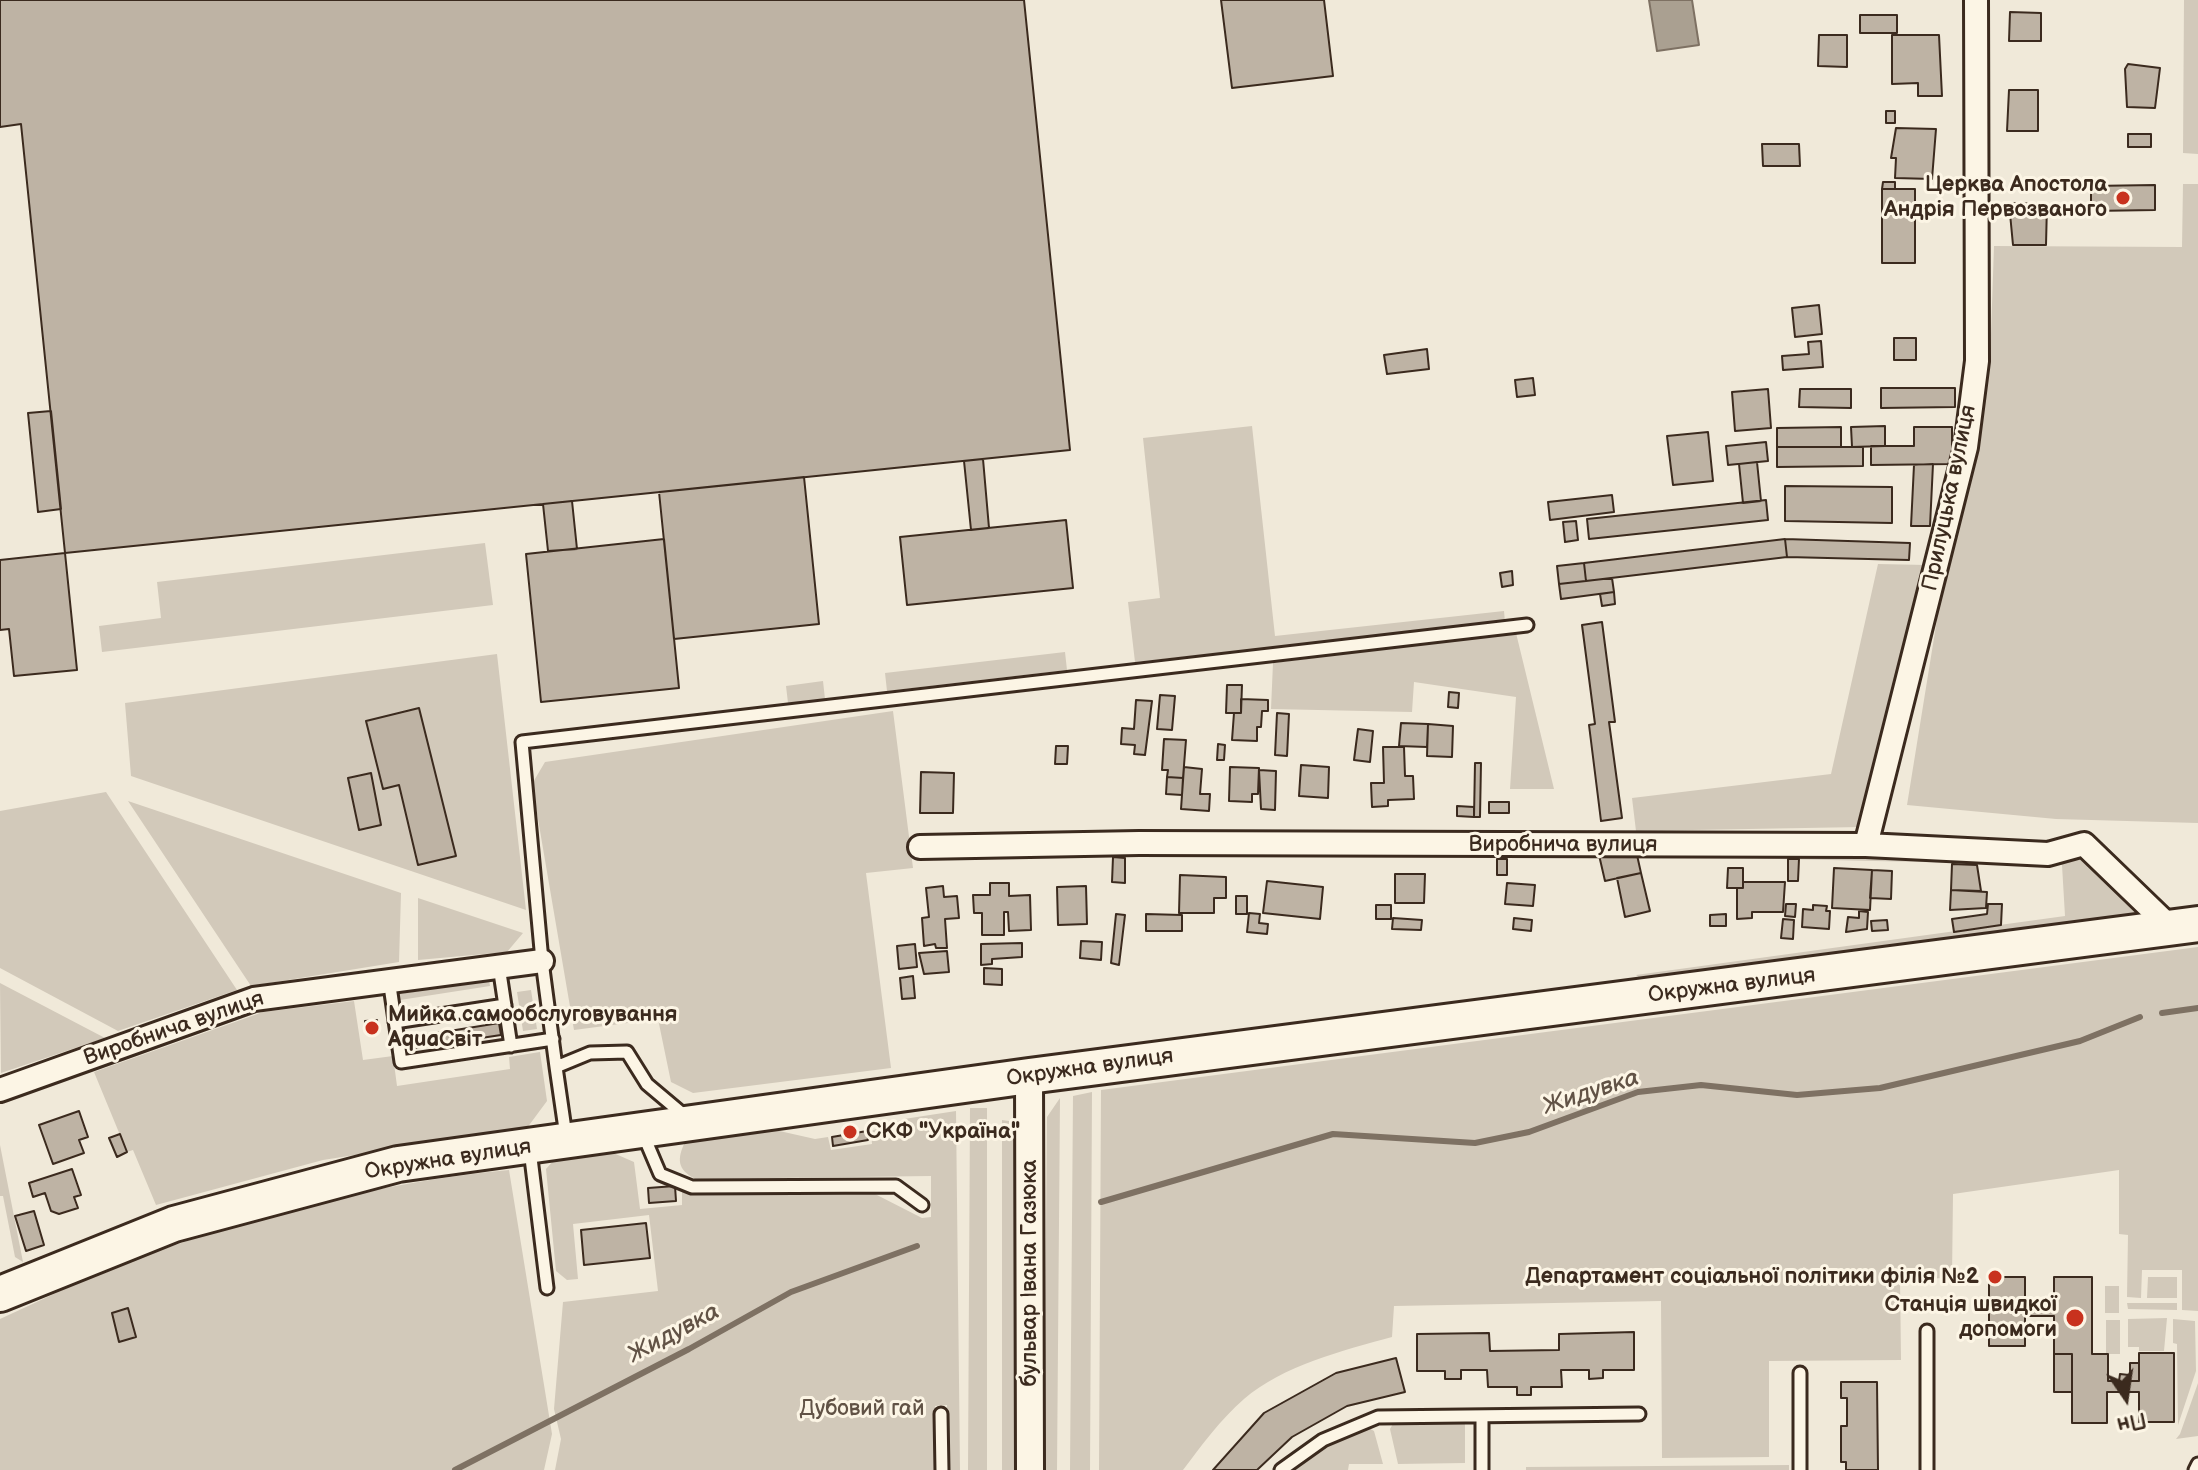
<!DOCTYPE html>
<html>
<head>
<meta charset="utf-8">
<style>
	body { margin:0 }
	#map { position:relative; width:2198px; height:1470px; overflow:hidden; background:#f0e9d9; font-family:"Balsamiq Sans",sans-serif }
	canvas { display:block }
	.north { position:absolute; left:2086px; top:1358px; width:80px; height:80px; -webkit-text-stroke:6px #fcf5e5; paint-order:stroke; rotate:167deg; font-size:22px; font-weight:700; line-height:32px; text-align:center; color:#3b2a1e }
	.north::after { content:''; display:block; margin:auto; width:28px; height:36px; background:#3b2a1e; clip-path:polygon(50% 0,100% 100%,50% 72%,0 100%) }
</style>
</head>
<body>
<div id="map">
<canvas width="2198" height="1470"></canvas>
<div class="north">Пн</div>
</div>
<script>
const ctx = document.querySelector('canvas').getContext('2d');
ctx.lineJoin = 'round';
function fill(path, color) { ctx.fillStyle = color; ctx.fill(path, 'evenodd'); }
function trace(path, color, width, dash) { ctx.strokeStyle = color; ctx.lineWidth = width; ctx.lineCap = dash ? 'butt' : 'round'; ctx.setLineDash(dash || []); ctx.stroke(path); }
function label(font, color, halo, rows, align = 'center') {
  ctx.font = font + ' "Balsamiq Sans",sans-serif'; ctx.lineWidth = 6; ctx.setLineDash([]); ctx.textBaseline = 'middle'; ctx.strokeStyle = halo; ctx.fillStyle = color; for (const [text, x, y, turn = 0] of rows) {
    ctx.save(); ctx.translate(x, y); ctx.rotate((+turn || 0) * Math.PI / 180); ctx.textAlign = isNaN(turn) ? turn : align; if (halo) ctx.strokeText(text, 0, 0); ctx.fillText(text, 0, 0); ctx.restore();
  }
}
fill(new Path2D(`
	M2184 0H2198V154L2183 153Z
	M2183 184H2198V823L2056 819 1907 805 1945 570 1976 448 1990 363 1994 246 2182 247Z
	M1252 426 1275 636 1504 611 1505 622 1135 662 1128 602 1160 598 1143 438Z
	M485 543 493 605 102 652 99 626 161 618 157 582Z
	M1878 564 1926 565 1861 827 1636 831 1632 798 1831 774Z
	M1516 633 1554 789H1510L1516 697 1414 682 1412 712 1271 709 1273 663Z
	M1065 652 1067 670 887 691 885 673Z
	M497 654 526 910 131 776 125 703Z
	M823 681 825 699 788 703 786 686Z
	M893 711 913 868 866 873 891 1068 693 1093 671 1082 658 1019 574 1030 532 784 545 762Z
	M106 792 237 990 118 1031 0 968V811Z
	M128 801 401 893 399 962 251 986Z
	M1666 848 2083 850 2149 912 1641 979 1636 975 2065 916 2062 865 1642 856Z
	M418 898 523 933 507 952 418 960Z
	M2198 947V1311L2182 1310V1270H2142L2141 1298 2127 1297 2128 1235 2119 1234V1170L1953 1194 1952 1278 1900 1279 1901 1360 1769 1361V1457L1662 1458 1661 1301 1394 1306 1392 1337C1344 1350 1282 1366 1244 1399 1220 1420 1202 1445 1183 1470H1099L1101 1090Z
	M489 980 490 986 400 1000 399 994Z
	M0 983 105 1038 1 1073Z
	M531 990 537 1029 523 1031 517 992Z
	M354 1001 363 1060 393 1056 397 1086 510 1069 509 1057 540 1052 547 1101 527 1128 323 1160 156 1205 133 1150 127 1152 94 1072 263 1012Z
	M1092 1092 1090 1470H1070L1073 1096Z
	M1060 1098 1057 1470H1044L1047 1117Z
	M970 1108H987V1470H968Z
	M956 1111 960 1470H948L947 1405 935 1406V1470H555L561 1439 554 1409 563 1302 658 1291 649 1215 573 1224 578 1279 567 1280 556 1271 546 1169 554 1160 611 1152 634 1162 640 1209 682 1205V1192L875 1194 922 1218 931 1217V1176L695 1179C677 1169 677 1159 685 1142L775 1130 815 1139 828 1137 831 1150 872 1144 871 1131 904 1119Z
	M1002 1120 1009 1121 1018 1148V1470H1002Z
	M0 1145 23 1262 15 1257 3 1196H0Z
	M509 1170 552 1434 544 1470H0V1319C39 1301 78 1282 117 1266 241 1219 377 1182 509 1170Z
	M2148 1277H2177V1298H2147Z
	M2105 1286H2119V1313H2105Z
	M2127 1303H2177V1310L2128 1309Z
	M2167 1318 2164 1351H2139V1347H2128V1319Z
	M2173 1319 2195 1321 2196 1371 2178 1425 2177 1344 2173 1343Z
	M2106 1320H2120V1354H2106Z
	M2198 1383V1436L2176 1439 2180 1434Z
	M1465 1421V1463L1398 1464 1390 1429 1394 1422Z
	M1367 1427 1374 1431 1383 1464H1349L1348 1470H1289L1326 1445Z
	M1789 1465V1470H1526V1467Z`), '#d2c9ba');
const water = new Path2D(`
	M1649 0H1692L1699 45 1657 51Z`);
fill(water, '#aaa091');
trace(water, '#7e7163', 2);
trace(new Path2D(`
	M2162 1013 2198 1008
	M1101 1202 1333 1134 1475 1143 1529 1132 1638 1092 1701 1085 1797 1095 1880 1088 2080 1041 2140 1017
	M455 1470 689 1349 791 1292 917 1246`), '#7e7163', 6);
const building = new Path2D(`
	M0 0H1024L1070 450 65 553 21 124 0 127Z
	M1221 0H1324L1333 76 1232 88Z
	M2010 12 2041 13V41H2009Z
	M1860 15H1897V33H1860Z
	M1819 35H1847V67L1818 66Z
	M1892 35H1939L1942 96H1918V83L1892 84Z
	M2128 64 2160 68 2155 108 2127 107 2125 69Z
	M2009 90H2038V131H2007Z
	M1886 111H1895V123H1886Z
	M1896 128 1936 129 1932 179 1895 178 1896 158H1891Z
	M2128 134H2151V147H2128Z
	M1762 144H1799L1800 166H1763Z
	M1883 182H1895V189H1882Z
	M2155 185V210L2091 211V186Z
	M1882 189H1915V263H1882Z
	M2009 203 2047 204 2046 245H2013Z
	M1819 305 1822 334 1795 337 1792 308Z
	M1894 338H1916V360H1894Z
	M1821 341 1823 367 1783 370 1782 356 1809 354 1808 342Z
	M1427 349 1429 369 1387 374 1384 355Z
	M1533 378 1535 395 1517 397 1515 380Z
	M1881 388H1955V407L1881 408Z
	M1768 389 1771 428 1735 431 1732 392Z
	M1800 389H1851V408L1799 407Z
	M51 411 61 509 38 512 28 413Z
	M1885 426V446L1852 447 1851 427Z
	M1841 427V447H1777V428Z
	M1914 427H1952V464L1871 465V446H1914Z
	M1708 432 1713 481 1673 485 1667 436Z
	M1766 442 1768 461 1728 465 1726 446Z
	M1777 447H1863V466L1777 467Z
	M983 459 989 528 971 530 964 461Z
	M1757 462 1761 501 1743 503 1739 464Z
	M1933 464 1930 526H1911L1914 465Z
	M804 477 819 624 674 639 659 492Z
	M1785 486 1892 487V523L1785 521Z
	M1612 495 1614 512 1550 520 1548 502Z
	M1766 500 1768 520 1589 539 1587 519Z
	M572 501 577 549 548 551 543 504Z
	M1066 520 1073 588 907 605 900 537Z
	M1576 521 1578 540 1565 542 1563 522Z
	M664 539 679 688 541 702 526 554Z
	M1785 539 1910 543 1909 560 1787 557Z
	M1785 539 1787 557 1586 581 1584 563Z
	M65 553 77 670 14 676 9 629 0 630V560Z
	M1584 563 1586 581 1559 584 1557 566Z
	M1512 571 1513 585 1502 587 1500 573Z
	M1612 578 1614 592 1561 599 1559 584Z
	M1614 592 1615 604 1602 606 1600 594Z
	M1602 622 1615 722H1609L1622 818 1601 821 1589 725 1595 724 1582 625Z
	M1227 685H1242L1241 713H1226Z
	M1449 692 1459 693 1458 708 1448 707Z
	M1160 695 1175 696 1172 730 1157 729Z
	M1241 699 1268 700V711H1262L1261 727H1257V741L1232 740 1234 713H1241Z
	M1136 700 1152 701 1145 755 1134 754 1135 745 1121 744 1122 728 1134 729Z
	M419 708 456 856 418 865 399 785 383 789 366 721Z
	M1277 713 1289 714 1287 756 1275 755Z
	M1401 723 1428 724 1427 747 1399 746Z
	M1428 724 1453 726 1452 757 1427 756Z
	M1358 729 1373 731 1370 762 1354 760Z
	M1164 739 1186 740 1183 778 1167 777 1168 770H1162Z
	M1218 744 1225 745 1224 760H1217Z
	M1056 746H1068L1067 764H1055Z
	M1383 747H1404L1405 776H1413L1414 799 1388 800V806L1372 807 1371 783H1384Z
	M1475 763H1481L1480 817H1474Z
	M1301 765 1329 767 1328 798 1299 796Z
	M1184 767 1202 769 1200 794H1210L1209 811 1181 809Z
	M1230 767 1259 768 1258 794H1252V802L1229 801Z
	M1259 770 1276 771 1275 810 1261 809Z
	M921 772 954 773 953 813H920Z
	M371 773 381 825 359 830 348 778Z
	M1167 777 1183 778 1182 795 1166 794Z
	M1489 802H1509V813H1489Z
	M1457 806 1474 807V817L1457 816Z
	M1599 855H1637L1641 873 1605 881Z
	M1113 857 1125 858V883L1112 882Z
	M1497 859H1507V875H1497Z
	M1788 859H1799L1798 881H1788Z
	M1952 864 1977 865 1981 891 1951 890Z
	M1728 868H1743V888H1727Z
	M1834 868 1872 870 1870 910 1832 908Z
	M1872 870 1892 871 1891 899 1870 898Z
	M1641 873 1650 911 1625 917 1617 878Z
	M1395 874H1425L1424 903H1395Z
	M1180 875 1226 877V898H1214V913H1179Z
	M1267 881 1323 887 1320 919 1263 913Z
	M1743 882H1785L1783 912H1752V918L1737 919V888H1743Z
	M990 883H1009V896L1030 895 1031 930 1009 931 1008 912H1004V935H982V913H974L973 895H990Z
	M1507 883 1535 885 1533 906 1505 904Z
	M943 886 944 897 957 896 959 918 945 919 947 948H936L935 944 924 946 922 918 929 917 926 888Z
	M1086 886 1087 924 1058 925 1057 887Z
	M1951 890 1987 892 1986 908 1950 910Z
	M1236 896H1247V914H1236Z
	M1786 904H1796L1795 917 1785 916Z
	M1988 904H2002L2001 925 1954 932 1952 919 1987 914Z
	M1376 905H1391V919H1376Z
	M1813 905 1827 906 1826 911H1830L1829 929 1802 927 1803 909 1813 910Z
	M1859 911 1868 912 1867 929 1846 932 1848 917 1859 918Z
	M1249 913 1260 914 1259 923 1268 924 1267 934 1247 932Z
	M1116 914 1125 915 1119 965 1111 963Z
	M1146 914 1182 915V931H1146Z
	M1726 914V926H1710V915Z
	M1393 918 1422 920 1421 930 1392 929Z
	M1514 918 1532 920 1531 931 1513 929Z
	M1783 919 1794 920 1793 939 1781 938Z
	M1887 920 1888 930 1872 931 1871 921Z
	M1081 941 1102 942 1101 960 1080 958Z
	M1022 943V957L992 959V964L981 965V944Z
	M915 944 917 967 899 969 897 946Z
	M947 951 949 972 924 974 919 953Z
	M984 968 1002 969V985L984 984Z
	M913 976 915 998 902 999 900 978Z
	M377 1020 378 1030 367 1032 365 1021Z
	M499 1023 501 1035 408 1049 406 1038Z
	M79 1111 88 1137 79 1140 84 1153 53 1164 39 1125Z
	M867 1131 868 1140 833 1146 832 1137Z
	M120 1134 127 1152 117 1157 109 1138Z
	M72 1169 81 1195 74 1197 78 1208 59 1214 51 1211 45 1193 33 1197 29 1183Z
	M675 1186 676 1201 649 1203 648 1188Z
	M34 1211 44 1245 26 1251 15 1216Z
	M646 1223 650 1258 584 1265 581 1230Z
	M1989 1277H2025V1306H2054V1277H2092V1354H2108V1381H2119L2120 1374 2129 1375 2130 1381H2139V1353H2174V1422H2139V1392H2107V1423H2072V1354H2054V1316H2025V1346H1989Z
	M128 1308 136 1337 119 1342 112 1313Z
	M1634 1332V1370H1603V1378L1589 1379V1370H1561L1562 1387H1531V1395H1517V1387H1488L1487 1370H1461V1379H1445V1371H1417V1334L1489 1333 1490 1351 1559 1350V1334Z
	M2054 1354H2072V1392H2054Z
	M1396 1358 1405 1392 1347 1406 1292 1437 1257 1470H1213L1264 1413 1336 1373Z
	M2130 1363H2139V1381H2130Z
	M1841 1382H1877L1878 1470H1846V1462H1841V1426H1847V1398H1841Z`);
fill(building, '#beb3a4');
trace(building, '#3b2a1e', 2);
const service = new Path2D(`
	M499 966 511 1046
	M389 979 401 1062 553 1039
	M395 1022 505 1005
	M556 1067 542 961 522 742 1527 625
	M643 1134 660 1174 692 1187 896 1186 922 1205
	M566 1136 556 1067 590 1053 627 1052 647 1084 685 1116
	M530 1150 547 1288
	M1927 1331V1470
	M1800 1373V1470
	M941 1414 942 1470
	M1281 1470 1323 1440 1378 1417 1639 1414
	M1482 1470V1416
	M2195 1470 2198 1464`);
const minor = new Path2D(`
	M1866 845 1966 447 1977 361 1976 0
	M920 847 1139 843 1866 845 2048 854 2084 844 2170 927
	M0 1090 254 999 542 961`);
const tertiary = new Path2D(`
	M1029 1076 1030 1470`);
const primary = new Path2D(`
	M0 1294 174 1224 398 1164 1029 1076 2198 924`);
trace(service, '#3b2a1e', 17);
trace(minor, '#3b2a1e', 28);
trace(tertiary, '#3b2a1e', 32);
trace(primary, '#3b2a1e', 40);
trace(service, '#fcf5e5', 11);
trace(minor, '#fcf5e5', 22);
trace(tertiary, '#fcf5e5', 26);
trace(primary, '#fcf5e5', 34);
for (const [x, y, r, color] of [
	[2123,198,8,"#c8321e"],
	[372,1028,8,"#c8321e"],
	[850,1132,8,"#c8321e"],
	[1995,1277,8,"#c8321e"],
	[2075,1318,10,"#c8321e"]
]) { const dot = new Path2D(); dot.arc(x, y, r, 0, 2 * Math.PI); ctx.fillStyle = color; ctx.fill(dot); trace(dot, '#fcf5e5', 3); }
label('bold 22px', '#3b2a1e', '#fcf5e5', [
	["Церква Апостола",2107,185],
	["Андрія Первозваного",2107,210],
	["Мийка самообслуговування",388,1015,"left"],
	["AquaСвіт",388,1040,"left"],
	["СКФ \"Україна\"",866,1132,"left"],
	["Департамент соціальної політики філія №2",1979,1277],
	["Станція швидкої",2057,1305],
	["допомоги",2057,1330]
], 'right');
label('22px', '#3b2a1e', '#fcf5e5', [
	["Прилуцька вулиця",1950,498,-78],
	["Виробнича вулиця",1563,845],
	["Окружна вулиця",1732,986,-7],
	["Виробнича вулиця",174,1029,-19],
	["Окружна вулиця",1090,1068,-8],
	["Окружна вулиця",448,1160,-9],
	["бульвар Івана Газюка",1030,1273,-90]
]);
label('22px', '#615245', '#fcf5e5', [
	["Дубовий гай",862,1409]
]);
label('italic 24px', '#625346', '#fcf5e5', [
	["Жидувка",1591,1093,-18],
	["Жидувка",674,1334,-28]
]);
</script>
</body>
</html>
